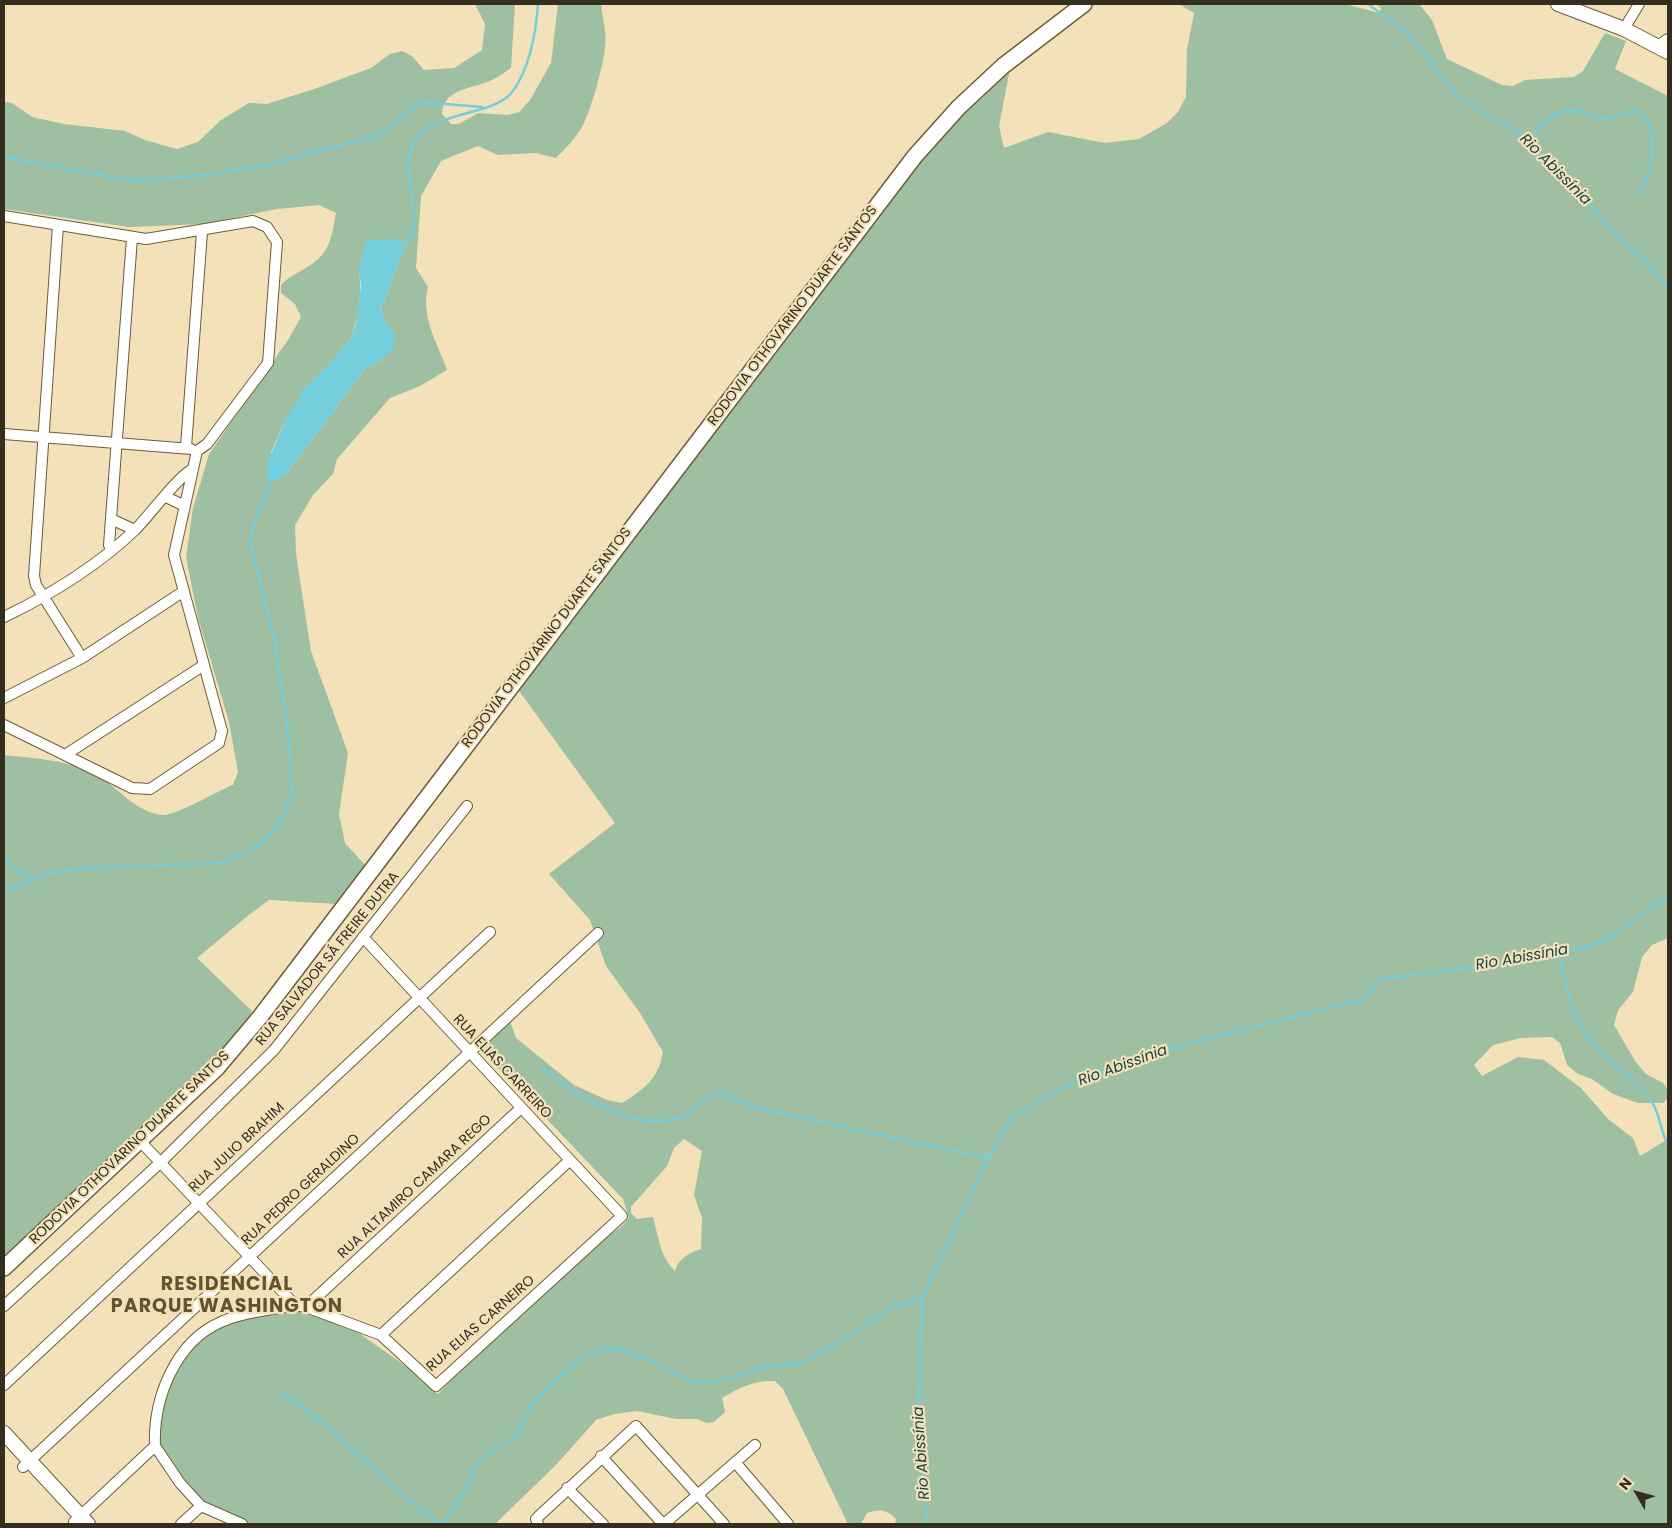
<!DOCTYPE html>
<html>
<head>
<meta charset="utf-8">
<style>
	body { margin:0 }
	#map { position:relative; width:1672px; height:1528px; overflow:hidden; background:#f2e1b9; font-family:Poppins,sans-serif }
	canvas { display:block }
	.frame { position:absolute; inset:0; border:5px solid #342e1e; pointer-events:none }
	.north { position:absolute; left:1612px; top:1468px; width:50px; height:50px; -webkit-text-stroke:4px #f2e1b9; paint-order:stroke; rotate:308deg; font-size:14px; font-weight:700; line-height:20px; text-align:center; color:#342e1e }
	.north::after { content:''; display:block; margin:auto; width:18px; height:22px; background:#342e1e; clip-path:polygon(50% 0,100% 100%,50% 72%,0 100%) }
</style>
</head>
<body>
<div id="map">
<canvas width="1672" height="1528"></canvas>
<div class="frame"></div>
<div class="north">N</div>
</div>
<script>
const ctx = document.querySelector('canvas').getContext('2d');
ctx.lineJoin = 'round';
function fill(path, color) { ctx.fillStyle = color; ctx.fill(path, 'evenodd'); }
function trace(path, color, width, dash) { ctx.strokeStyle = color; ctx.lineWidth = width; ctx.lineCap = dash ? 'butt' : 'round'; ctx.setLineDash(dash || []); ctx.stroke(path); }
function label(font, color, halo, rows, align = 'center') {
  ctx.font = font + ' Poppins,sans-serif'; ctx.lineWidth = 4.5; ctx.setLineDash([]); ctx.textBaseline = 'middle'; ctx.strokeStyle = halo; ctx.fillStyle = color; for (const [text, x, y, turn = 0] of rows) {
    ctx.save(); ctx.translate(x, y); ctx.rotate((+turn || 0) * Math.PI / 180); ctx.textAlign = isNaN(turn) ? turn : align; if (halo) ctx.strokeText(text, 0, 0); ctx.fillText(text, 0, 0); ctx.restore();
  }
}
fill(new Path2D(`
	M475 4H515L511 68C505 72 500 76 494 79 476 89 443 87 442 114L451 124H459L478 113 508 115 519 112 530 100 551 63 558 4H601C602 14 604 21 605 31 609 50 592 107 583 125 576 138 566 148 556 158L535 153 498 155 478 146 441 161 421 196 416 268 428 287C420 316 438 344 447 370L420 386 390 398 337 459 333 474 313 495 295 525 296 554 311 651 348 753 339 814 345 843 366 866 337 904 269 900 250 914 197 958 252 1011 244 1027 214 1061 4 1259V755C36 759 72 759 101 778 122 791 134 811 162 815 176 816 217 791 233 785L238 772 229 722 198 618 186 557 193 508 209 454 288 340 301 317 295 304 281 293V285C291 274 306 270 317 260 331 249 333 229 336 213L319 205 277 209 203 224 129 227 4 209V102L12 103 32 117 64 124 125 131 145 140 177 149 198 142 221 120 249 103 267 104 317 88 371 68 390 54 402 51 412 56 424 70 454 68 482 50 485 24ZM404 249 381 309 385 321 395 334 382 360 366 368 287 473 271 452 285 421 294 409 351 338C359 317 362 292 359 270Z
	M1179 4H1345L1379 13 1381 8 1376 4H1419L1432 20 1447 59 1502 85 1513 86 1525 80 1574 77 1583 71 1605 33 1626 41 1615 69 1668 96V938L1652 945 1642 957 1633 992 1618 1010 1614 1025 1635 1061 1646 1074 1663 1083 1668 1090V1098L1663 1103H1638L1613 1094 1592 1079 1578 1074 1567 1065 1560 1043 1552 1037 1521 1038 1493 1045 1474 1065 1482 1076 1518 1057 1544 1060 1581 1088 1608 1119 1633 1138 1640 1156 1668 1139V1524H895L896 1519C886 1509 879 1509 867 1513L861 1524H848L783 1389 775 1381C755 1380 738 1388 722 1398L725 1412 714 1422 707 1423 696 1419H676L637 1411 614 1414 596 1420 556 1465 495 1524H249L208 1506 192 1494 157 1445 161 1404 182 1360 199 1339 229 1324 286 1309 313 1314 356 1331 411 1370 438 1394 508 1321 594 1246 622 1226 629 1218 623 1199 480 1049 510 1021 516 1038 574 1085 607 1100 622 1103C644 1089 658 1080 663 1052L640 1013 606 966 590 920 549 874 615 823 517 688 930 143 1011 64 999 126 1004 148 1048 132 1105 143 1139 139 1167 123 1178 112 1186 97 1187 49 1194 13ZM684 1139 702 1151 694 1195 702 1218 701 1249C689 1253 678 1259 675 1271 659 1255 659 1237 653 1217L637 1219 631 1213V1207L667 1166 674 1148Z`), '#9fbfa2');
fill(new Path2D(`
	M394 239 403 243 404 249 381 309 385 321 395 334 393 350 382 360 366 368 287 473 278 480H268L266 466 285 421 303 391 330 364 351 338 356 324 361 286 359 270 366 240Z`), '#75cedb');
trace(new Path2D(`
	M1368 4 1406 32 1458 96 1484 113 1508 125 1530 143 1588 202 1611 230 1649 264 1668 287
	M1530 143C1540 122 1556 107 1580 112 1589 114 1597 118 1606 119 1618 121 1626 108 1638 112 1657 118 1653 161 1648 175 1646 183 1642 189 1637 196
	M4 157 133 181 204 175 269 164 368 138 378 135 421 102 482 107
	M401 245 413 236C413 227 414 218 413 209 413 192 405 170 410 153 421 107 492 120 513 91 530 67 536 32 538 4
	M4 859 31 879
	M4 892 47 874 84 868 220 863 246 853 267 838 280 822 292 794 287 722 275 642 250 542 255 522 272 478
	M1558 952C1565 982 1572 1017 1592 1042 1609 1063 1633 1077 1650 1099 1660 1112 1660 1130 1668 1145
	M542 1068C576 1096 633 1132 679 1118 695 1113 703 1094 721 1092L757 1108 988 1158
	M280 1393C295 1400 308 1412 321 1422 362 1455 397 1495 441 1524
	M443 1524 463 1494 476 1464 498 1447 516 1437 533 1402 584 1355 610 1348 620 1349 654 1362 689 1380 705 1382 727 1379 763 1367 802 1363 848 1337 892 1307 922 1298
	M927 1524 918 1428 922 1298 988 1158 1012 1117 1068 1085 1145 1055 1363 999 1380 979 1494 965 1593 945 1607 939 1668 896`), '#75cedb', 2.5);
const street = new Path2D(`
	M1624 29 1639 4
	M1659 45 1668 39
	M4 216 146 239 253 221 267 227 277 242 268 363 207 444 197 451 174 555 222 731 219 743 150 789 132 788 4 725
	M58 225 34 576 36 585 82 658
	M4 434 191 449
	M186 447 202 232
	M166 497 185 506
	M111 519 135 530
	M111 550 109 545 132 238
	M4 617C52 594 96 567 135 530 150 515 178 476 193 469
	M4 698 82 658 184 591
	M65 755 204 665
	M140 1141 295 1305
	M4 1306 161 1162 274 1050 467 806
	M306 1307 521 1108
	M381 1335 570 1160
	M4 1385 490 932
	M155 1446 180 1483 201 1506 242 1524
	M601 1456 663 1524
	M735 1462 788 1524
	M23 1467 598 933
	M567 1488 603 1524
	M74 1522 155 1446C153 1399 175 1342 221 1322 243 1312 271 1310 295 1305L306 1307 381 1335 436 1386 622 1216 363 937
	M181 1524 201 1506
	M538 1524 536 1519 538 1517 636 1426 724 1524
	M664 1524 755 1445`);
const secondary = new Path2D(`
	M1558 4 1624 29 1668 52
	M4 1433 88 1524`);
const primary = new Path2D(`
	M4 1268 217 1068 260 1017 915 156 959 107 1003 66 1084 4`);
trace(street, '#6c5e39', 12);
trace(secondary, '#6c5e39', 16);
trace(primary, '#6c5e39', 18);
trace(street, '#fff', 10);
trace(secondary, '#fff', 14);
trace(primary, '#fff', 15);
label('14px', '#342e1e', '#f2e1b9', [
	["RODOVIA OTHOVARINO DUARTE SANTOS",793,316,-53],
	["RODOVIA OTHOVARINO DUARTE SANTOS",547,638,-53],
	["RUA SALVADOR SÁ FREIRE DUTRA",328,959,-51],
	["RUA ELIAS CARREIRO",502,1067,47],
	["RODOVIA OTHOVARINO DUARTE SANTOS",130,1148,-44],
	["RUA JULIO BRAHIM",237,1148,-43],
	["RUA ALTAMIRO CAMARA REGO",415,1187,-43],
	["RUA PEDRO GERALDINO",301,1190,-43],
	["RUA ELIAS CARNEIRO",481,1324,-41]
]);
label('italic 15px', '#1a4349', '#f2e1b9', [
	["Rio Abissínia",1555,170,45],
	["Rio Abissínia",1522,958,-10],
	["Rio Abissínia",1123,1066,-20],
	["Rio Abissínia",922,1453,-94]
]);
ctx.letterSpacing = '1px';
label('bold 19px', '#635430', '#f2e1b9', [
	["RESIDENCIAL",227,1285],
	["PARQUE WASHINGTON",227,1307]
]);
ctx.letterSpacing = '0px';
</script>
</body>
</html>
